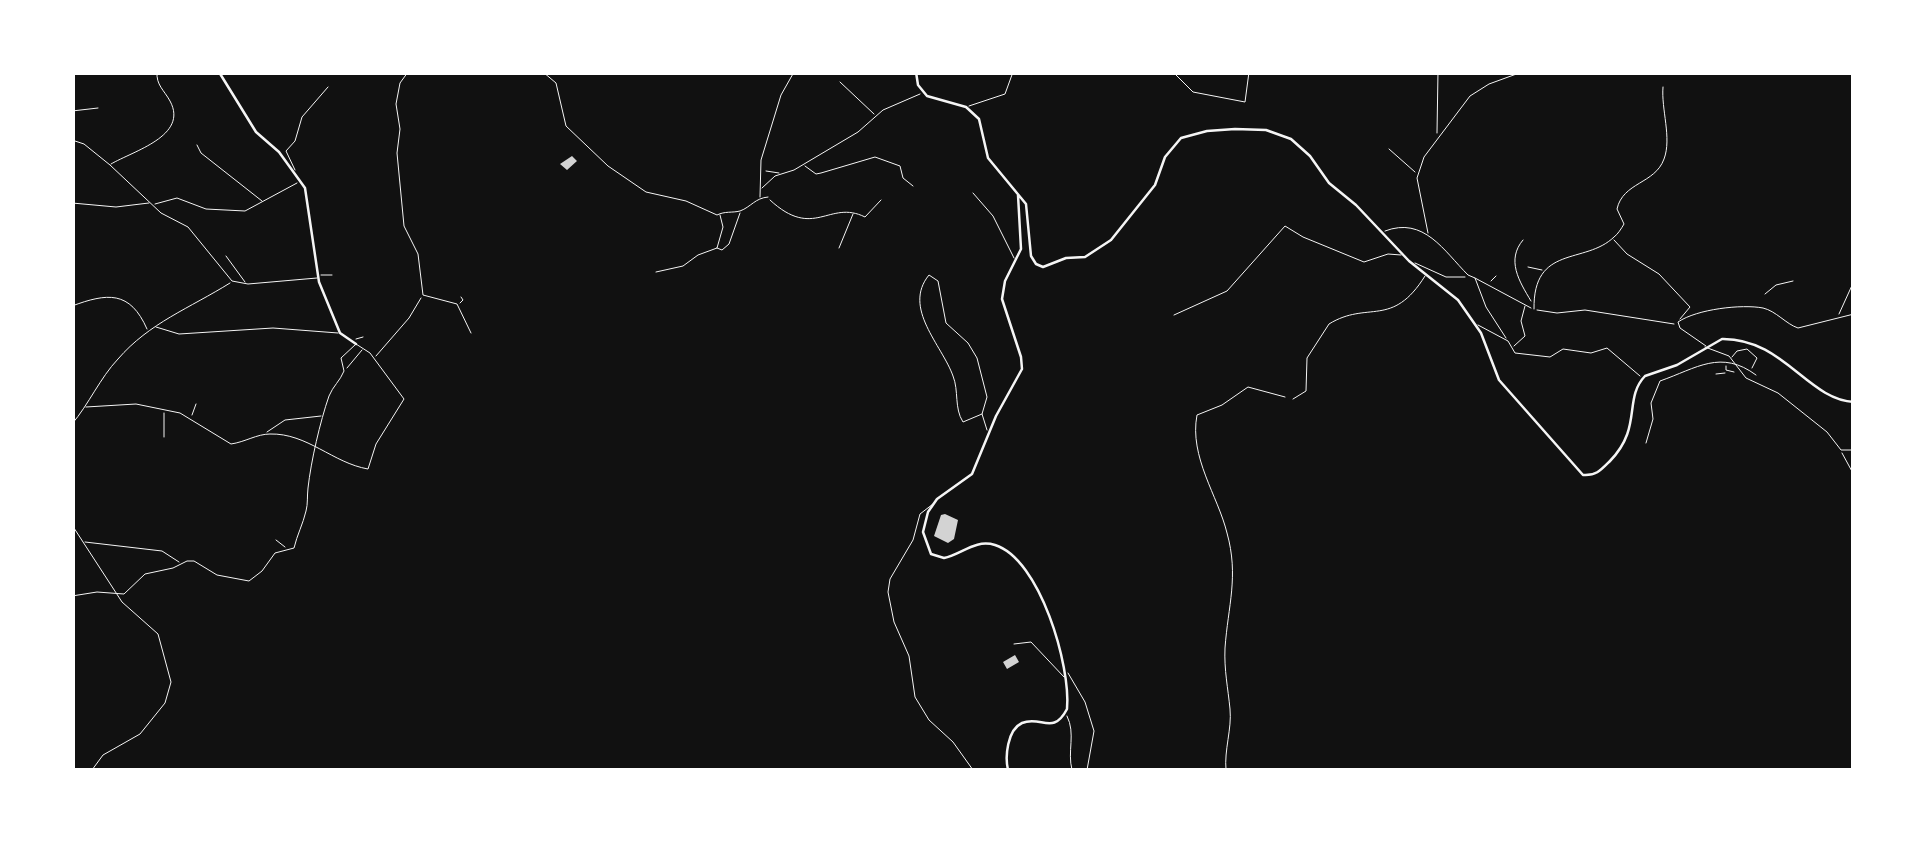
<!DOCTYPE html>
<html>
<head>
<meta charset="utf-8">
<style>
	body { margin:0 }
	#map { position:relative; width:1926px; height:843px; overflow:hidden; background:#111; font-family:Signika,sans-serif }
	canvas { display:block }
	.frame { position:absolute; inset:0; border:75px solid #fff; pointer-events:none }
</style>
</head>
<body>
<div id="map">
<canvas width="1926" height="843"></canvas>
<div class="frame"></div>
</div>
<script>
const ctx = document.querySelector('canvas').getContext('2d');
ctx.lineJoin = 'round';
function fill(path, color) { ctx.fillStyle = color; ctx.fill(path, 'evenodd'); }
function trace(path, color, width, dash) { ctx.strokeStyle = color; ctx.lineWidth = width; ctx.lineCap = dash ? 'butt' : 'round'; ctx.setLineDash(dash || []); ctx.stroke(path); }
fill(new Path2D(`
	M572 156 577 161 567 170 560 164Z
	M945 514 958 520 954 539 948 543 934 536 941 515Z
	M1015 655 1019 662 1007 669 1003 662Z`), '#d3d3d3');
trace(new Path2D(`
	M1226 770C1224 750 1232 729 1230 709 1228 688 1224 670 1225 648 1228 606 1239 576 1227 533 1218 496 1189 457 1197 415L1222 405 1248 387 1285 397`), '#f5f5f5', 1);
trace(new Path2D(`
	M347 368 362 350`), '#f5f5f5', 1);
trace(new Path2D(`
	M408 72 400 83 396 104 400 129 397 153 404 226 418 254 423 295 457 304 471 333
	M543 72 556 83 566 126 608 166 646 192 686 201 717 215C725 211 732 213 740 211 751 207 755 198 768 197
	M1173 72 1193 92 1245 102 1249 72
	M840 82 874 114
	M969 106 1005 94 1013 72
	M72 111 98 108
	M1437 133 1438 72
	M72 140 84 144 110 165 161 213 188 227 232 281 248 284 317 278
	M197 145 201 153 262 201
	M1389 149 1415 172
	M111 164C133 151 189 136 170 101 164 90 156 85 157 72
	M805 166 816 174 821 173 875 157 900 166 903 178 913 186
	M295 170 286 151 295 141 302 117 328 87
	M766 171 779 173
	M762 188 775 176 794 170 858 132 883 110 920 94
	M973 193 993 216 1014 258
	M760 197 761 160 781 95 794 72
	M770 200C814 241 829 199 865 217L881 200
	M72 203 116 207 149 203
	M155 204 177 198 206 209 245 211 297 183
	M1385 231C1424 216 1444 251 1468 275L1475 278 1486 307 1506 338
	M1428 233 1417 178 1424 157 1470 96 1489 84 1522 72
	M1523 240C1506 260 1519 281 1531 301
	M1614 240 1627 254 1659 274 1690 307 1680 319
	M717 248 722 250 729 244 740 213
	M839 248 853 214
	M226 256 245 282
	M1415 263 1446 277H1465
	M1528 267 1542 270
	M656 272 683 266 698 255 717 248 723 227 720 215
	M321 275H332
	M1475 278 1531 308
	M1491 281 1496 276
	M1765 294 1776 285 1793 281
	M460 303 463 300 461 297
	M72 306C107 293 130 290 147 329
	M1534 309C1533 244 1585 265 1614 237 1618 234 1621 229 1624 224L1617 209C1623 182 1655 184 1664 159 1672 138 1661 109 1663 87
	M1537 310 1557 313 1585 310 1674 324
	M1839 314 1854 281
	M1174 315 1227 291 1285 226 1303 237 1364 262 1388 254 1401 255
	M1478 325 1508 341 1515 353 1550 357 1563 349 1591 353 1607 348 1640 376
	M156 327 179 334 273 328 338 333
	M356 339 363 337
	M1514 346 1525 336 1521 321 1525 306
	M1706 346 1680 328 1678 322C1697 309 1742 304 1763 308 1776 311 1786 324 1798 328L1854 314
	M1705 347 1729 356 1746 378 1778 393 1827 432 1841 450H1854
	M376 356 409 318 421 298
	M1732 357 1737 351 1747 349 1757 358 1752 368
	M1726 366V370L1734 372
	M1716 374 1725 373
	M1293 399 1306 391 1307 358 1329 324C1368 300 1392 329 1425 276
	M982 414 963 422C954 408 959 391 953 376 942 345 902 308 929 275L938 281 946 323 968 343 977 358 987 397 982 414 987 430
	M192 415 196 404
	M72 424C89 404 100 378 118 359 149 323 190 308 230 283
	M267 432 285 420 321 416
	M164 437V413
	M1646 443 1653 419 1651 403 1660 381C1697 368 1721 349 1756 375
	M1842 453 1854 475
	M933 504 920 514 913 540 890 579 888 592 894 622 909 656 915 697 929 720 953 742 973 770
	M72 525 122 602 158 634 171 682 165 703 140 734 103 755 92 770
	M276 540 285 547
	M85 542 162 551 179 562
	M72 596 97 592 124 594 145 574 173 568 187 561H194L217 575 249 581 262 571 275 553 294 548C297 535 303 524 306 511 308 504 307 496 308 488 311 461 320 422 329 396 333 386 340 381 344 371L341 358 356 344 370 353 404 399 376 444 368 469C333 463 307 433 270 434 257 434 245 442 231 444L180 413 136 404 86 407
	M1014 644 1031 642 1064 677
	M1068 673 1085 702 1094 731 1087 770
	M1067 716C1076 734 1067 751 1072 770`), '#f5f5f5', 1);
trace(new Path2D(`
	M219 72 256 132 279 152 305 188 319 282 340 333 356 344
	M916 72 918 85 927 96 966 107 979 119 988 158 1026 204 1031 256 1036 264 1043 267 1066 258 1085 257 1111 240 1155 185 1165 157 1181 138 1207 131 1235 129 1266 130 1291 139 1310 156 1329 183 1356 205 1409 261 1458 300 1481 333 1499 380 1583 475C1596 476 1601 470 1610 461 1643 427 1623 399 1645 376L1677 365 1722 339C1783 338 1808 400 1854 402
	M1008 770C1005 757 1007 730 1022 723 1041 715 1053 736 1067 709 1071 666 1040 559 995 545 975 539 962 554 944 558L931 554 923 532 928 512 937 499 972 474 996 416 1022 369 1021 357 1002 299 1005 281 1021 249 1018 195`), '#f5f5f5', 2.5);
</script>
</body>
</html>
